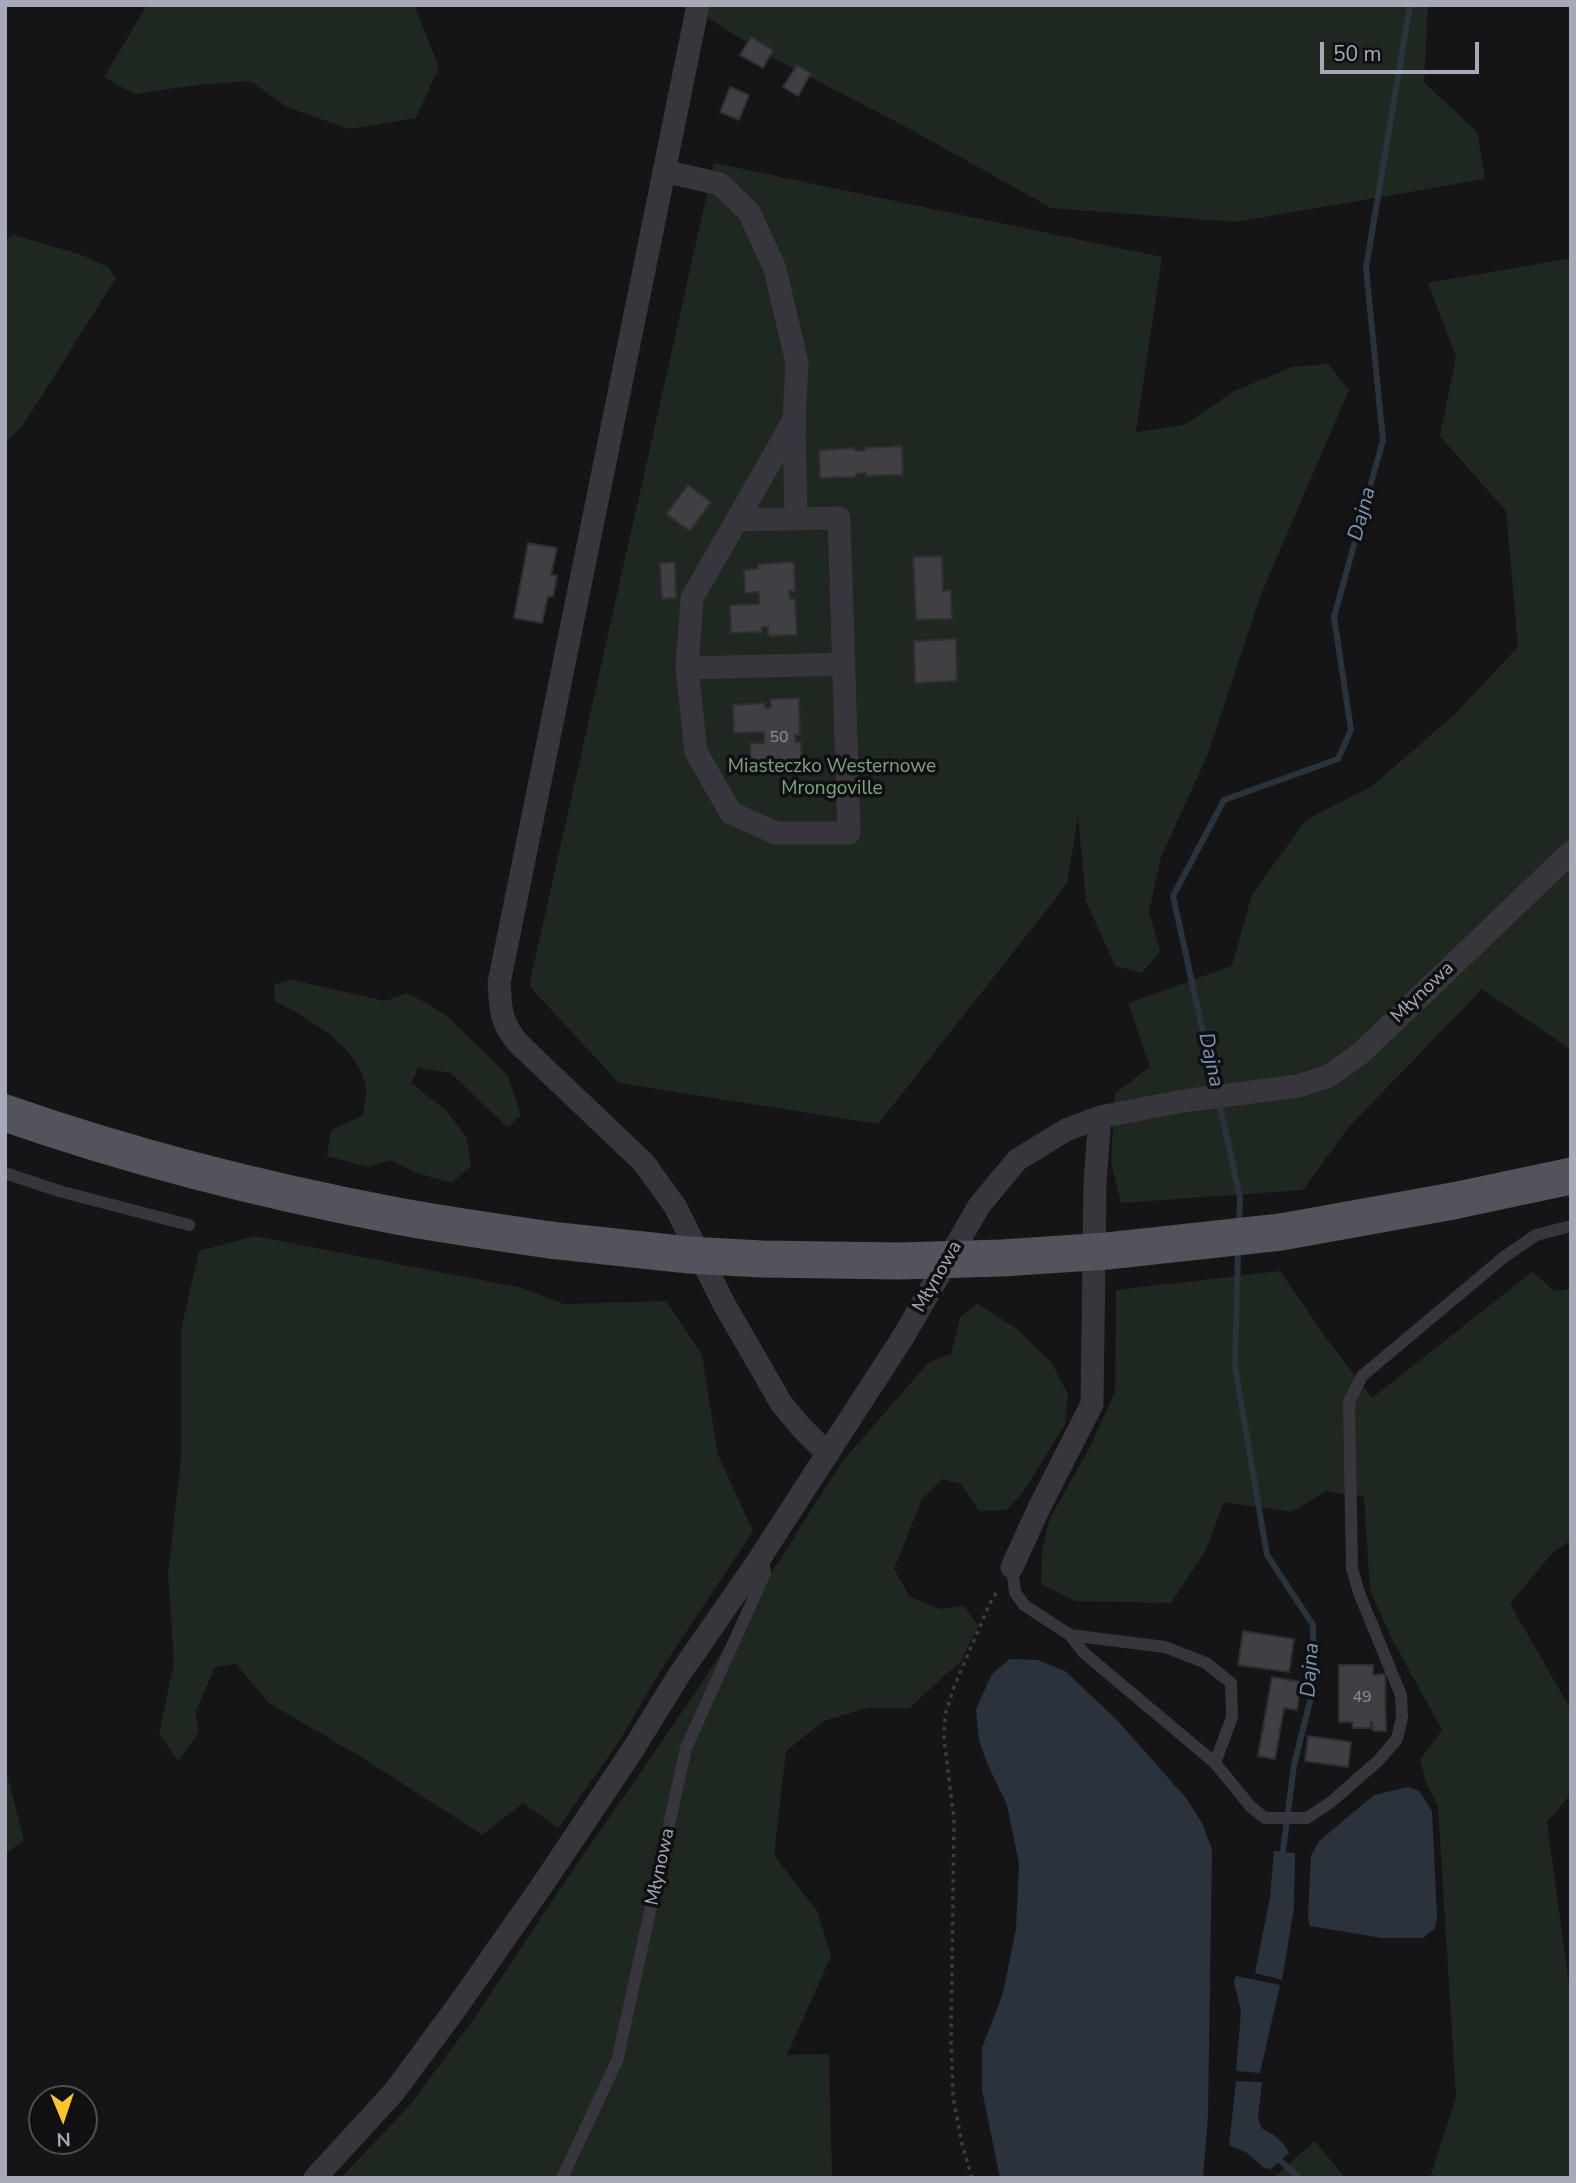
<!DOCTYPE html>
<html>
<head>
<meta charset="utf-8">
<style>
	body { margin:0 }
	#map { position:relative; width:1576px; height:2183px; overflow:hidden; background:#151517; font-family:"Nunito Sans",sans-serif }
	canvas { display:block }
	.frame { position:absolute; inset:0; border:7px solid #a6aab8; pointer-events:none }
	.north { position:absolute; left:28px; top:2085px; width:70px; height:70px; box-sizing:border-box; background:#101012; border:2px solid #4c4e54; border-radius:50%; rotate:178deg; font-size:19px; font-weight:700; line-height:28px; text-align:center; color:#a6aab8 }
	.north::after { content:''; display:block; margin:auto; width:24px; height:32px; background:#fac62a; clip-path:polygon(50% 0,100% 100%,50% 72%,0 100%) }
	.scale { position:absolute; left:1320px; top:42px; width:159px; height:32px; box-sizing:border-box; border:4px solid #a6aab8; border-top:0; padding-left:9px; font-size:21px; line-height:24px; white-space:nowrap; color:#a6aab8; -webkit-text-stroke:5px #101012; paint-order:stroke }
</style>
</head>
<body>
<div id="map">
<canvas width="1576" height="2183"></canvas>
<div class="frame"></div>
<div class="north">N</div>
<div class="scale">50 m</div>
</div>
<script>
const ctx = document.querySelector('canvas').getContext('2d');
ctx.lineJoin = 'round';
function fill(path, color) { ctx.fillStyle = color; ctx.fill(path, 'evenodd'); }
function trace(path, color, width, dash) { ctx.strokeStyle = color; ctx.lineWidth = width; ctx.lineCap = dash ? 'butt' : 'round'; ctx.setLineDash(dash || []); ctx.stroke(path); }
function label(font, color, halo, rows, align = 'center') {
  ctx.font = font + ' "Nunito Sans",sans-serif'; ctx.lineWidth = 7; ctx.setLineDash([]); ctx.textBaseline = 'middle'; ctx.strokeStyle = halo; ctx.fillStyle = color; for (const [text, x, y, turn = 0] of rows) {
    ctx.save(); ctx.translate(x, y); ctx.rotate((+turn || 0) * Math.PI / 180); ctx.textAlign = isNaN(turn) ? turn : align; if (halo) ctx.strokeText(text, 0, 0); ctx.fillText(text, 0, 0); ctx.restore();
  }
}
fill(new Path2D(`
	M147 5H414L439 67 416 118 349 129 287 107 250 81 197 85 134 94 104 77Z
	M686 5H1428L1424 82 1477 132 1485 179 1236 222 1051 208 910 129 771 57Z
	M714 163 1162 257 1136 432 1184 425 1234 391 1292 367 1328 364 1349 390 1262 592 1207 756 1161 857 1149 912 1160 951 1142 973 1115 966 1086 901 1078 817 1067 884 878 1124 619 1083 529 986Z
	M13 235 79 254 108 267 116 278 22 427 5 442V241Z
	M1565 259 1571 260V1050L1482 989 1348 1128 1303 1190 1121 1203 1111 1162 1115 1093 1150 1067 1128 1003 1232 966 1252 894 1306 820 1372 786 1455 714 1518 647 1506 511 1440 436 1456 357 1428 283Z
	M293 980 385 1001 408 993 445 1014 508 1076 521 1116 507 1127 451 1073 418 1068 411 1083 446 1110 467 1138 471 1166 452 1183 416 1173 390 1160 369 1167 327 1156 331 1130 362 1116C364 1108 367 1097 366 1089 362 1047 308 1019 275 1001L274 984Z
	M255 1236 522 1288 564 1304 666 1301 702 1355 718 1455 753 1531 664 1665 618 1743 558 1828 523 1803 482 1835 368 1761 269 1703 236 1664 215 1667 195 1713 199 1732 178 1761 159 1734 174 1663 168 1575 181 1458V1330L199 1251Z
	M1280 1271 1327 1339 1372 1398 1532 1272 1555 1291 1571 1289V1540L1553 1552 1510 1604 1571 1710V1794L1547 1822 1571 1999V2178H1430L1456 2097 1438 1806 1427 1785 1420 1760 1442 1730 1391 1637 1370 1590 1364 1497 1326 1491 1292 1512 1224 1502 1205 1552 1171 1603 1075 1601 1041 1584 1042 1550 1050 1518 1090 1447 1115 1392 1116 1290Z
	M977 1303 1016 1328 1051 1362 1068 1394 1065 1425 1021 1495 1006 1510 979 1511 961 1484 942 1479 922 1499 894 1569 910 1597 940 1609 964 1606 978 1626 961 1661 909 1708H867L824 1721 786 1751 774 1855 817 1911 831 1956 787 2055 829 2054 832 2178H341L409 2106 476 2016 555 1896 696 1692 841 1463 929 1362 951 1354 960 1318Z
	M5 1767 24 1840 5 1854Z
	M1315 2141 1345 2178H1273Z`), '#1f2721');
fill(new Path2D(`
	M1010 1659 1038 1660 1065 1671 1117 1720 1186 1798 1202 1823 1212 1849 1208 2116 1203 2178H1000L982 2090V2048L1003 1993 1016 1929 1019 1864 1007 1805 987 1763 979 1740 976 1709 992 1674Z
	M1408 1787 1419 1791 1432 1811 1437 1917 1435 1928 1423 1938H1382L1310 1926 1308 1915 1311 1856 1319 1841 1374 1795Z
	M1274 1851 1295 1853 1294 1907 1282 1980 1255 1973 1270 1897Z
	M1236 1976 1280 1985 1260 2073 1236 2071 1241 2012 1234 1982Z
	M1236 2081 1262 2082 1258 2117 1261 2128C1273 2134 1283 2140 1289 2153L1271 2169 1264 2168 1247 2153 1229 2145Z`), '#2a323b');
trace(new Path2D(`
	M1216 1091 1173 896 1224 800 1338 759 1351 730 1334 617 1383 440 1366 268 1410 5
	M1219 1102 1240 1198 1239 1225
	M1238 1250 1235 1367 1267 1555 1313 1625 1314 1685 1294 1765 1282 1859
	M1273 2154 1300 2178`), '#2a323b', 6);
const building = new Path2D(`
	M751 37 773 50 763 68 740 55Z
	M797 65 811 73 798 96 783 87Z
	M730 87 749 95 739 120 720 112Z
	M902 446 903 475 866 476V473L856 474V477L820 478 819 450 855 448V451H865V448Z
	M688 485 711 502 690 531 666 514Z
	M528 543 557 548 551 575 557 576 553 597 548 596 542 623 514 618Z
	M942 556 943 591 951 590 952 619 916 620 913 557Z
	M675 562 676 598 662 599 660 563Z
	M794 562 795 591H789L790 599H795L797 635 768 636V627H762V632L731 633 730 605 759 604V592L745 593 744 570 758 569V564Z
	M956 639 957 681 915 683 914 641Z
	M799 698 800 735H795V742H801L802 771 765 772V766L751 767 750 743H764V732L734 733 733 705 765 703V708H771L770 699Z
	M1243 1631 1294 1639 1289 1672 1238 1665Z
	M1339 1665H1373V1675L1385 1674 1386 1731H1373L1372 1722H1371V1728H1353L1352 1722H1339Z
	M1272 1677 1301 1682 1297 1710 1284 1708 1275 1759 1258 1756Z
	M1308 1736 1351 1742 1348 1767 1305 1761Z`);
fill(building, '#3f3f44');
trace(building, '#2f2f33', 2);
trace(new Path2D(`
	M972 2178 962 2144 953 2097 951 2038 954 1819 944 1739 945 1715 954 1687 990 1603 998 1590`), '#3c3d43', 3.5, [3.5, 5]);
trace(new Path2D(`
	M5 1173 59 1191 189 1225
	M1012 1567 1015 1592 1024 1605 1070 1635 1084 1653 1215 1763 1232 1717 1231 1683 1206 1663 1165 1647 1070 1635
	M1215 1763 1251 1807 1265 1818H1307L1331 1802 1378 1761 1397 1739 1402 1717 1401 1695 1359 1593 1352 1568 1349 1402 1362 1376 1504 1257 1536 1235 1571 1226
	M562 2178 617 2061 686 1748 765 1573 764 1565 758 1561`), '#36363c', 12);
trace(new Path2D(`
	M698 5 499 983C501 1011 500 1021 518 1043L644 1163 675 1206 724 1304 781 1403 801 1427 828 1454
	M664 171 720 184 749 212 775 269 797 363 794 420 737 520
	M794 420 796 519
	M839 518 849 833H776L731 813 696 752 687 668 692 598 737 520Z
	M687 668 843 664
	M1012 1567 1039 1508 1092 1404 1095 1182 1100 1117
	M315 2178 394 2092 459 2004 543 1884 632 1751 679 1675 758 1561 903 1337 979 1206 1017 1160 1066 1130 1100 1117 1183 1101 1298 1086 1329 1076 1361 1053 1571 852`), '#36363c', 23);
trace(new Path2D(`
	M5 1113C131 1157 261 1190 392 1215 444 1225 497 1232 550 1240
	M1453 1201 1571 1176`), '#52535b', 37);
trace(new Path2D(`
	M550 1240 689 1255 762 1259 898 1261 1002 1258 1107 1251 1281 1232 1453 1201`), '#52535b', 37);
label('16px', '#8c8f9b', null, [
	["50",779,738],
	["49",1362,1698]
]);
label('19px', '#7ca482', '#101012', [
	["Miasteczko Westernowe",832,767],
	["Mrongoville",832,789]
]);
label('19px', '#a6aab8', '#101012', [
	["Młynowa",1423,993,-44],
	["Młynowa",938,1277,-60],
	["Młynowa",661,1867,-78]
]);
label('italic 21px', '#7c95b4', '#101012', [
	["Dajna",1363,514,-75],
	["Dajna",1210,1060,78],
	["Dajna",1311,1670,-86]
]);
</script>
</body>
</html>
